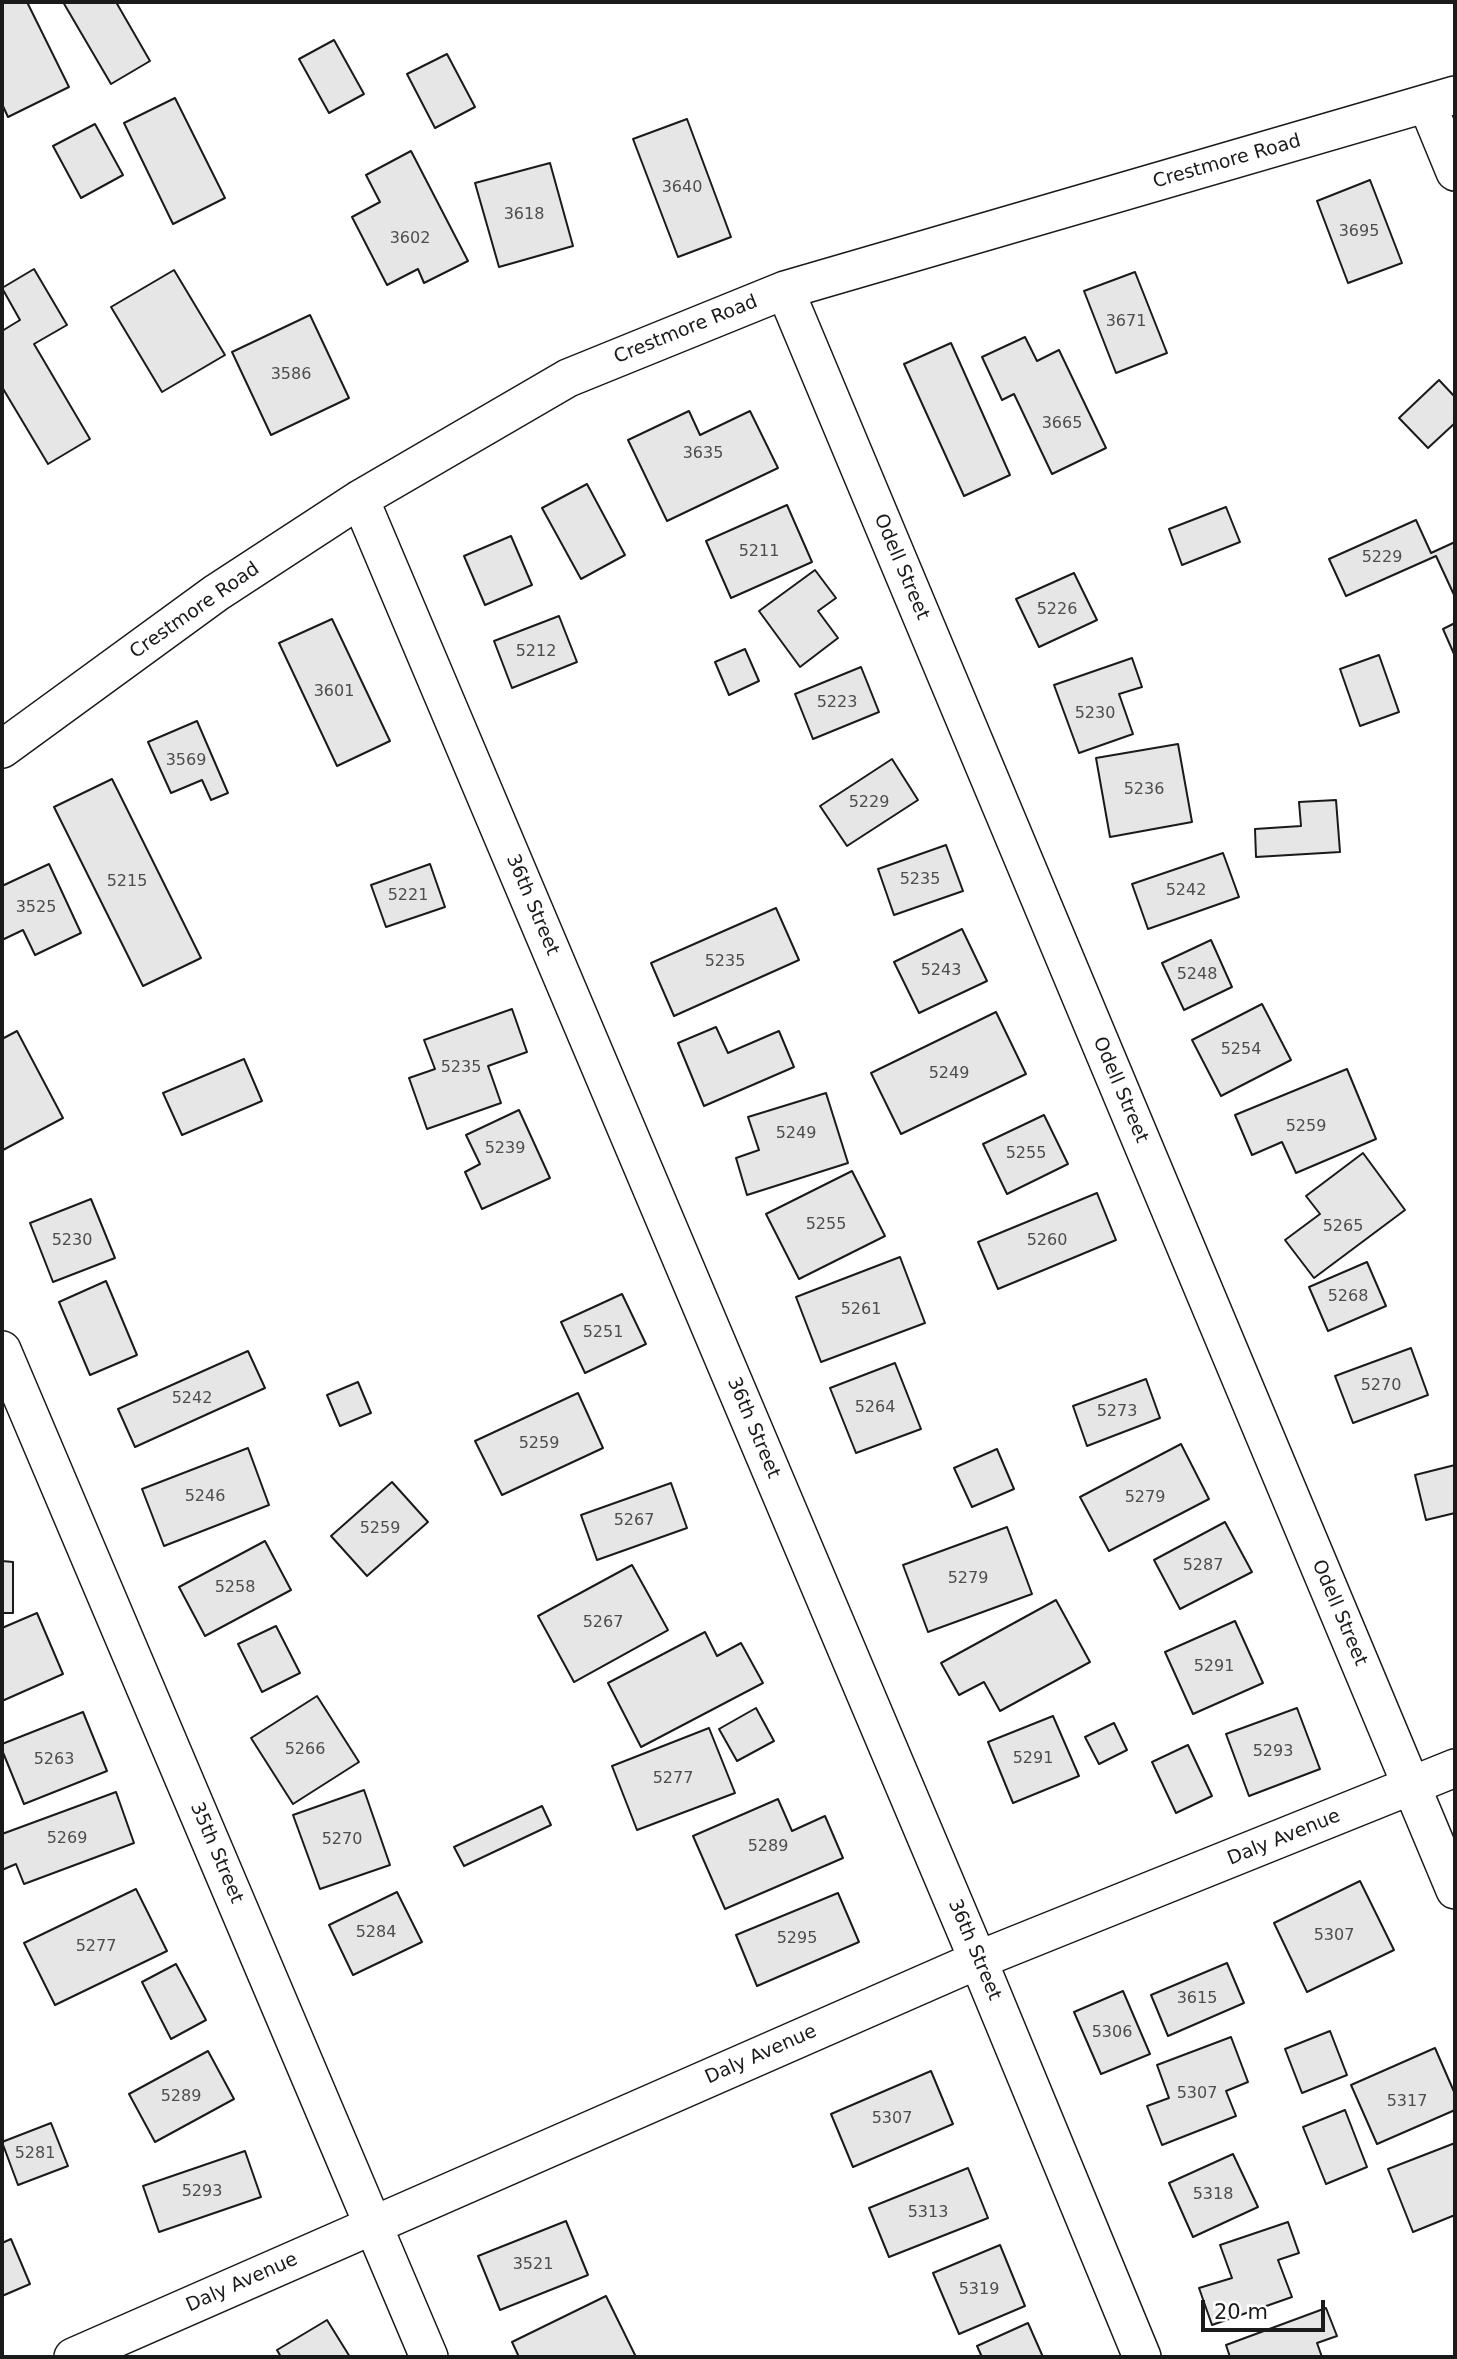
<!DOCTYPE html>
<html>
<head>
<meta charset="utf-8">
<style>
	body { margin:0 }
	#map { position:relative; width:1457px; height:2359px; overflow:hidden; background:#fff; font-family:"DejaVu Sans",sans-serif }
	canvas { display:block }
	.frame { position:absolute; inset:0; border:4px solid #1a1a1a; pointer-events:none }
	.scale { position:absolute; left:1201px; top:2300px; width:124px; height:32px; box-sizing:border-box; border:4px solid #1a1a1a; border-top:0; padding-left:9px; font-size:21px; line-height:24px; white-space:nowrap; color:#1a1a1a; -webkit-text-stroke:5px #fff; paint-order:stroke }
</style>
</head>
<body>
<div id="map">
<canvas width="1457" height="2359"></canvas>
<div class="frame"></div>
<div class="scale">20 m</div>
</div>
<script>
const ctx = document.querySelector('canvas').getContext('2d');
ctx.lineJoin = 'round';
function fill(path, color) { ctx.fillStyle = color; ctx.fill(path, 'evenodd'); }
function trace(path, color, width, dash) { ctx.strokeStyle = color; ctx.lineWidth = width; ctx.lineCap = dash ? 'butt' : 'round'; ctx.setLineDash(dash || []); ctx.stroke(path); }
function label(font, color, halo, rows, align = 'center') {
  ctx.font = font + ' "DejaVu Sans",sans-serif'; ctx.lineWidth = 5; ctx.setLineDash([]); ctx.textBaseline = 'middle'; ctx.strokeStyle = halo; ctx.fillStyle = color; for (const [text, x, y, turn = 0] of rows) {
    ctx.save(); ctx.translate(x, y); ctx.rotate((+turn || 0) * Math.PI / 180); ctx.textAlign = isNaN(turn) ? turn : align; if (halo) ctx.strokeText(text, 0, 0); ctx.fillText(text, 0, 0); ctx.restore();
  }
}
const building = new Path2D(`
	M2 2H27L69 87 8 117 2 104Z
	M63 2H116L150 61 111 84Z
	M334 40 364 94 329 113 299 59Z
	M447 54 475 107 435 128 407 74Z
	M175 98 225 198 173 224 124 123Z
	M687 119 731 237 678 257 633 139Z
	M95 124 123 175 81 198 53 146Z
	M411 151 468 261 424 283 418 269 387 285 352 217 380 202 366 175Z
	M550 163 573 246 499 267 475 183Z
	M1370 180 1402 263 1348 283 1317 201Z
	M34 269 67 325 34 344 90 439 48 464 2 387V331L20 320 2 288Z
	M174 270 225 355 162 392 111 307Z
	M1135 272 1167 353 1116 373 1084 291Z
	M310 315 349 398 271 435 232 352Z
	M1025 337 1037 361 1059 350 1106 448 1052 474 1014 394 1002 400 982 357Z
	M951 343 1010 475 964 496 904 364Z
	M1439 380 1455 397V423L1428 448 1399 418Z
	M689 411 700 435 750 411 778 468 667 521 628 440Z
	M587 484 625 555 581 579 542 508Z
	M787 505 812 562 731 598 706 541Z
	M1226 507 1240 542 1182 565 1169 529Z
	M1416 520 1431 553 1455 542V597L1436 556 1346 596 1329 559Z
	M511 536 532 585 485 605 464 556Z
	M815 570 836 598 818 611 838 638 800 667 759 611Z
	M1074 573 1097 620 1039 647 1016 599Z
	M559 616 577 662 512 688 494 641Z
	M332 619 390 741 337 766 279 643Z
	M1455 623V653L1454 654 1443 629Z
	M745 649 759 681 729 695 715 662Z
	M1379 655 1399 712 1360 726 1340 669Z
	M1132 658 1142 687 1119 694 1133 734 1079 753 1054 685Z
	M861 667 879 712 813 739 795 694Z
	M197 721 228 793 211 800 202 780 171 793 148 742Z
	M1178 744 1192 822 1110 837 1096 758Z
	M892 759 918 800 847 846 820 806Z
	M112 779 201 958 143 986 54 807Z
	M1336 800 1340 852 1256 857 1255 829 1301 826 1299 802Z
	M946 845 963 891 894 915 878 869Z
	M1223 853 1239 897 1148 929 1132 884Z
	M49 864 81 933 35 955 23 930 2 940V886Z
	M430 864 445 907 386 927 371 885Z
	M776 908 799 960 674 1016 651 963Z
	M962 929 987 981 919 1013 894 962Z
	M1211 940 1232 987 1184 1010 1162 963Z
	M1262 1004 1291 1060 1221 1096 1192 1040Z
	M512 1009 527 1052 488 1066 501 1103 427 1129 409 1078 435 1069 424 1040Z
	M996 1012 1026 1074 901 1134 871 1073Z
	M716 1027 728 1053 779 1031 794 1067 704 1106 678 1043Z
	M17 1031 63 1118 3 1150 2 1039Z
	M244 1059 262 1101 182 1135 163 1093Z
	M1347 1069 1376 1139 1296 1173 1282 1142 1252 1155 1235 1115Z
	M826 1093 848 1163 747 1195 736 1158 759 1150 748 1117Z
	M519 1110 550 1178 482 1209 465 1172 480 1164 466 1135Z
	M1044 1115 1068 1164 1007 1194 983 1144Z
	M1363 1153 1405 1210 1314 1278 1285 1240 1320 1214 1306 1196Z
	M852 1171 885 1236 799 1279 766 1214Z
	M1097 1193 1116 1240 998 1289 978 1242Z
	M91 1199 115 1258 53 1282 30 1223Z
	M900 1257 925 1323 821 1362 796 1297Z
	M1367 1262 1386 1306 1328 1331 1309 1287Z
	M106 1281 137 1355 90 1375 59 1302Z
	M622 1294 646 1344 585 1373 561 1322Z
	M1411 1348 1428 1395 1353 1423 1335 1376Z
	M248 1351 265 1388 135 1447 118 1409Z
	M895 1363 921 1429 856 1453 830 1388Z
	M1146 1379 1160 1418 1087 1446 1073 1406Z
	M358 1382 371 1413 340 1426 327 1395Z
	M578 1393 603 1448 502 1495 475 1441Z
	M1181 1444 1209 1499 1109 1551 1080 1497Z
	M248 1448 269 1505 164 1546 142 1489Z
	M997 1449 1014 1489 972 1507 954 1468Z
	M1455 1465V1513L1426 1520 1415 1475Z
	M392 1482 428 1522 367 1576 331 1536Z
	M671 1483 687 1528 597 1560 581 1515Z
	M1225 1522 1252 1572 1180 1609 1154 1560Z
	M1007 1527 1032 1594 928 1632 903 1565Z
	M265 1541 291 1590 205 1636 179 1587Z
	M2 1561 13 1562V1613H2Z
	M632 1565 668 1630 574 1682 538 1616Z
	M1056 1600 1090 1662 1000 1711 984 1682 959 1695 941 1663Z
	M37 1613 63 1674 2 1701V1628Z
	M1235 1621 1263 1683 1193 1714 1165 1652Z
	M276 1626 300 1673 262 1692 238 1644Z
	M705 1632 717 1656 741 1643 763 1683 641 1747 608 1683Z
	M317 1696 359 1762 293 1804 251 1738Z
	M756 1708 774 1741 737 1761 719 1729Z
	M1297 1708 1320 1769 1249 1796 1226 1734Z
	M83 1712 107 1771 24 1804 2 1750V1744Z
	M1053 1716 1079 1776 1013 1803 988 1742Z
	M1114 1723 1127 1750 1099 1764 1085 1737Z
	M709 1728 735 1793 637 1830 612 1766Z
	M1188 1745 1212 1796 1176 1813 1152 1762Z
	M364 1790 390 1865 320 1889 293 1815Z
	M116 1792 134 1843 24 1884 16 1864 2 1870V1834Z
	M778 1799 792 1831 825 1816 843 1858 725 1909 693 1836Z
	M542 1806 551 1825 464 1866 454 1847Z
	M1360 1881 1394 1950 1307 1992 1274 1923Z
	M136 1889 167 1951 55 2005 24 1943Z
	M397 1892 422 1942 353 1975 329 1925Z
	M838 1893 859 1942 757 1986 736 1935Z
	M1227 1963 1244 2003 1168 2036 1151 1995Z
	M176 1964 206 2020 171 2039 142 1982Z
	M1123 1991 1150 2054 1101 2074 1074 2012Z
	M1330 2031 1347 2075 1302 2093 1285 2049Z
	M1231 2037 1248 2082 1226 2091 1236 2116 1162 2145 1147 2106 1169 2098 1157 2065Z
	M1435 2048 1455 2094V2110L1377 2144 1351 2085Z
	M208 2051 234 2099 155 2142 129 2094Z
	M931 2071 953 2124 853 2167 831 2114Z
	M1345 2110 1367 2167 1326 2184 1303 2127Z
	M51 2123 68 2166 18 2185 2 2142Z
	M1455 2143V2215L1413 2232 1388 2169Z
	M245 2151 261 2197 159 2232 143 2186Z
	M1233 2154 1258 2207 1193 2237 1169 2183Z
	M968 2168 988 2218 889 2257 869 2208Z
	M566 2221 588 2275 500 2310 478 2256Z
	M1288 2222 1299 2253 1278 2260 1292 2297 1212 2325 1199 2288 1232 2278 1220 2245Z
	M11 2239 30 2284 2 2296V2243Z
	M1000 2245 1025 2306 959 2334 933 2273Z
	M606 2296 636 2357H519L512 2342Z
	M1326 2308 1337 2336 1317 2343 1322 2357H1230L1226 2345Z
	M327 2320 350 2357H281L277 2350Z
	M1028 2323 1043 2357H982L977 2346Z`);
fill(building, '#e6e6e6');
trace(building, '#1a1a1a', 2);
const street = new Path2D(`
	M1427 104 1455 172
	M785 290 1455 1890
	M360 499 978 1960 1142 2357
	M2 749 216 593 360 499 568 378 785 290 1455 95
	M2 1350 429 2357
	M73 2357 978 1960 1455 1768`);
trace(street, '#1a1a1a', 40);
trace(street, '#fff', 37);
label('16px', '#4d4d4d', null, [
	["3640",682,188],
	["3618",524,215],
	["3695",1359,232],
	["3602",410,239],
	["3671",1126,322],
	["3586",291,375],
	["3665",1062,424],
	["3635",703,454],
	["5211",759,552],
	["5229",1382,558],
	["5226",1057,610],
	["5212",536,652],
	["3601",334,692],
	["5223",837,703],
	["5230",1095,714],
	["3569",186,761],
	["5236",1144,790],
	["5229",869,803],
	["5235",920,880],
	["5215",127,882],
	["5242",1186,891],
	["5221",408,896],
	["3525",36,908],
	["5235",725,962],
	["5243",941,971],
	["5248",1197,975],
	["5254",1241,1050],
	["5235",461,1068],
	["5249",949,1074],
	["5259",1306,1127],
	["5249",796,1134],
	["5239",505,1149],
	["5255",1026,1154],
	["5255",826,1225],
	["5265",1343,1227],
	["5230",72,1241],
	["5260",1047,1241],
	["5268",1348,1297],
	["5261",861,1310],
	["5251",603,1333],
	["5270",1381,1386],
	["5242",192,1399],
	["5264",875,1408],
	["5273",1117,1412],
	["5259",539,1444],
	["5246",205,1497],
	["5279",1145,1498],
	["5267",634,1521],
	["5259",380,1529],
	["5287",1203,1566],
	["5279",968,1579],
	["5258",235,1588],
	["5267",603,1623],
	["5291",1214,1667],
	["5266",305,1750],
	["5293",1273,1752],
	["5291",1033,1759],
	["5263",54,1760],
	["5277",673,1779],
	["5269",67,1839],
	["5270",342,1840],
	["5289",768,1847],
	["5284",376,1933],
	["5307",1334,1936],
	["5295",797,1939],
	["5277",96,1947],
	["3615",1197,1999],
	["5306",1112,2033],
	["5307",1197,2094],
	["5289",181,2097],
	["5317",1407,2102],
	["5307",892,2119],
	["5281",35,2154],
	["5293",202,2192],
	["5318",1213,2195],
	["5313",928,2213],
	["3521",533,2265],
	["5319",979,2290]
]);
label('19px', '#1a1a1a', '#fff', [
	["Crestmore Road",1227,162,-16],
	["Crestmore Road",686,330,-22],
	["Odell Street",901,567,67],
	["Crestmore Road",195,611,-35],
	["36th Street",532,905,67],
	["Odell Street",1120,1090,67],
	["36th Street",753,1428,67],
	["Odell Street",1339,1613,67],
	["Daly Avenue",1284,1838,-22],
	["35th Street",216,1853,67],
	["36th Street",974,1950,67],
	["Daly Avenue",761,2055,-24],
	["Daly Avenue",242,2283,-24]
]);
</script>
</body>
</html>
